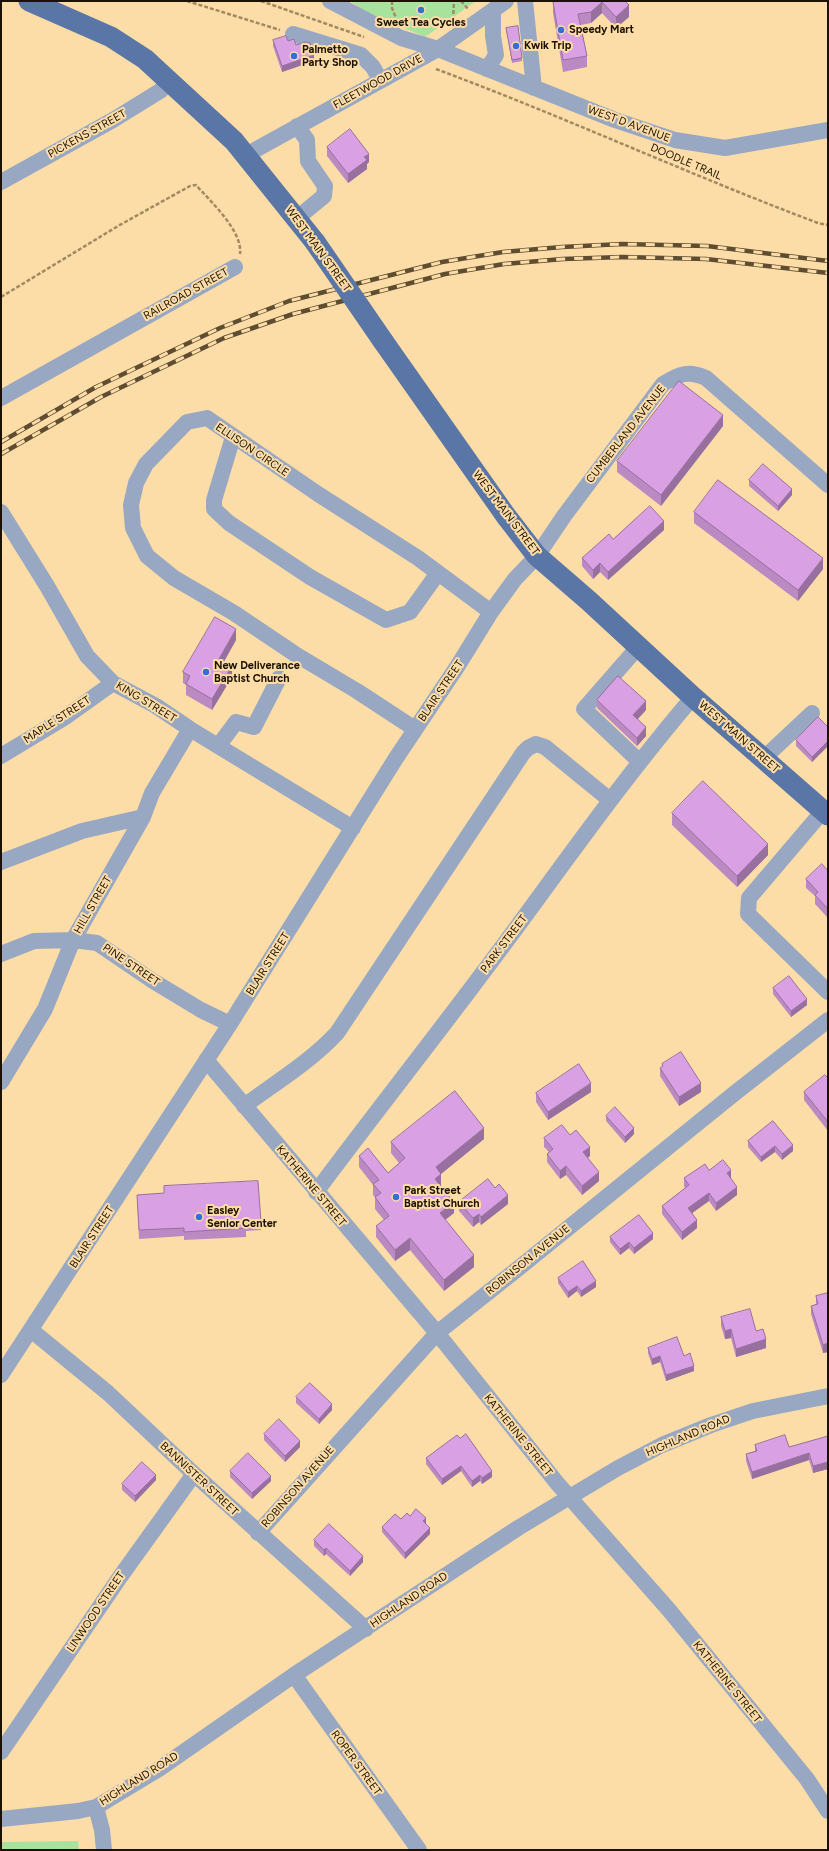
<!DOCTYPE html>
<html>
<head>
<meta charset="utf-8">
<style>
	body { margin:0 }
	#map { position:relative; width:829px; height:1851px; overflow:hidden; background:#fddda7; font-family:Figtree,sans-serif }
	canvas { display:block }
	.frame { position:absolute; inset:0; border:2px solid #1c1100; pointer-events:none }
</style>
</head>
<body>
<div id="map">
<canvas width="829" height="1851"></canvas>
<div class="frame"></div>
</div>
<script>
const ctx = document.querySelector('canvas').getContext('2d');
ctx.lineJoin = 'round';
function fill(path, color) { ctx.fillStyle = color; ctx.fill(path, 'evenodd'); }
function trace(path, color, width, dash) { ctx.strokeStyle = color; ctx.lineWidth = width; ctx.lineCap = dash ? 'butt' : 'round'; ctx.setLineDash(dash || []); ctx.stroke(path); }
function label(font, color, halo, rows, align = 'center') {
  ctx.font = font + ' Figtree,sans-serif'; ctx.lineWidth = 4; ctx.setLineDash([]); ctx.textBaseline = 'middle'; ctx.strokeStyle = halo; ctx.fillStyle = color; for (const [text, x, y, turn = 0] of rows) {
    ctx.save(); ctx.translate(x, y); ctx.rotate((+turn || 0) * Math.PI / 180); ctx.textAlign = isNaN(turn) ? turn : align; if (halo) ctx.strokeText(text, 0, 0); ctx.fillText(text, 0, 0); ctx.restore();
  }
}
fill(new Path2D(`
	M350 1H476L425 37 363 10Z
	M78 1841 79 1850H1V1842Z`), '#a8e39e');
trace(new Path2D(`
	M187 1 280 30
	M261 1 364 37
	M392 1V8L396 18
	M461 1 469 10
	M453 20 454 1
	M436 69C565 117 690 175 818 223L828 225
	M1 297 118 226 190 186 196 185C210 201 243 231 240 254`), '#a18962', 2.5, [4, 2]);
trace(new Path2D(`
	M330 1 401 38 438 49 615 120 675 140 725 148 828 130
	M525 1 534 88
	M293 34 361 55 373 67 380 80
	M487 69 496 55 493 36V10
	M246 155 438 49 506 1
	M1 182 113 120 160 91 171 81
	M296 219 324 196 325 186 308 161 307 140 297 126
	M1 398 235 267
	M233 437 214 500V509L229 523 310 577 386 620 410 612 438 573
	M1 512 47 586 87 656 113 683 156 706 190 729 353 828
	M639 646 584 709 640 762
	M415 729 357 691 295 654 234 613 174 578 147 556 133 528 131 505 136 483 146 464 187 422 207 418 318 494 418 558 491 612
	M219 745 236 722 254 727 279 678
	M1 756 64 718 113 683
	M764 758 812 713
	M823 811 749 898 748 914 828 992
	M1 862 82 831 143 817
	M1 954 34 941 73 940 97 943 153 981 201 1010 230 1024
	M206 1060 437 1333 557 1483 669 1610 807 1779 828 1811
	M1 1082 45 1009 73 940 143 817 152 793 190 729
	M244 1106C275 1083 310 1062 337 1033L523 753 528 748 536 744 545 747 610 800
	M316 1192C380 1106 447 1022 511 935 570 855 628 773 693 697
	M31 1330 108 1393 194 1474 366 1629
	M1 1375 230 1024 396 758 457 667 491 612 515 579 537 556 564 516 663 384C679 374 688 370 706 378L828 485
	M258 1533 437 1333 520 1267 735 1093 828 1020
	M294 1675 419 1850
	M1 1752 120 1577 194 1474
	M96 1807 102 1830 104 1850
	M1 1819 78 1811 96 1807 159 1769 294 1675 518 1528 618 1468 662 1445 711 1425 753 1411 828 1396`), '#98a8c3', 16);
trace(new Path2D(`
	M29 1 111 37 145 59 234 141 315 242
	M383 341 506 516 537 556 589 601 693 697 828 815`), '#5a76a6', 21);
const rail = new Path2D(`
	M1 442 96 387 220 328 289 301 442 262 503 252 562 247 622 244 707 246 828 261
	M1 454 101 397 224 338 293 314 445 274 504 264 563 259 622 257 706 259 828 273`);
trace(rail, '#5e4d31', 4.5);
trace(rail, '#fddda7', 3, [9]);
trace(new Path2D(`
	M315 242 383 341`), '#5a76a6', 21);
fill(new Path2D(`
	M625 1 629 17 616 28 602 13 591 23 581 25 587 56V67L563 72 553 13V2Z
	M506 28 522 58V61L512 63Z
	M273 40 288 41 296 45 314 61 282 72 273 46Z
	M327 147 369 162 367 164V169L348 183 327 156Z
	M723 426 661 506 617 472V461Z
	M749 480 792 495 778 511 749 486Z
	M694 512 823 569 798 601 694 523Z
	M664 530 608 580 600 572 593 579 582 566V558L613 539Z
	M236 640 224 662 232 677 212 710 186 695V685L183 683V672Z
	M597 700 646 710 638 719 646 736 637 746 597 708Z
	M828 727V746L812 762 796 746V740Z
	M672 813 768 855 737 887 672 825Z
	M828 871V918L815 904V896L806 888V879Z
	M773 988 807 1005 791 1017 773 994Z
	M662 1064 701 1092 679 1106 660 1076V1068L662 1067Z
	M828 1078V1131L804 1100V1092Z
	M591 1092 548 1120 536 1102V1093Z
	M606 1116 634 1134 625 1143 606 1121Z
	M773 1121 793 1151 782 1160 775 1152 761 1162 748 1147V1141Z
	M570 1135 590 1156 588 1158 599 1181 582 1195 566 1175 560 1179 547 1162V1154L549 1152 544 1147V1138Z
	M484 1139 441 1174V1186L454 1213 445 1220 474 1267 444 1291 410 1250 395 1261 376 1237V1226L384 1220 375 1209V1197L373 1195V1185L359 1167V1156L388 1173 399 1163 391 1153V1142Z
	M709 1170 731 1178 737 1195 716 1211 709 1201 692 1213 697 1228 682 1240 662 1214V1206L685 1188 684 1186V1178Z
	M164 1186 261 1222V1230L246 1231V1237L184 1240V1236L139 1239 137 1195 164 1194Z
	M459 1202 508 1204 481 1225 479 1222 473 1227 459 1211Z
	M610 1237 653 1239 634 1254 629 1248 620 1255 610 1242Z
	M558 1278 596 1287 581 1297 577 1291 568 1298 558 1283Z
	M828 1293V1352L823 1353 811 1314V1306L816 1304V1296Z
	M721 1317 756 1331 766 1348 736 1357 731 1338 725 1339 721 1326Z
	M648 1348 684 1356 694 1371 666 1381 660 1362 652 1365 648 1353Z
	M296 1397 332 1410 319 1424 296 1403Z
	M264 1434 300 1447 285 1462 264 1440Z
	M828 1436V1469L813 1473 809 1460 752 1479 746 1461V1454L755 1451V1445L789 1447Z
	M460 1438 492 1477 482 1484 480 1481 472 1487 461 1471 442 1485 426 1464V1458Z
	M230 1471 271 1481 252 1499 230 1477Z
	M156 1480 135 1502 122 1490V1484Z
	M410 1516 426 1524 430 1534 405 1559 382 1532V1527Z
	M314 1540 363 1562 350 1576 326 1554 324 1556 314 1546Z`), '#bb8ac3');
fill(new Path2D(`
	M602 2V13L591 23V12Z
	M629 5V17L616 28V17Z
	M314 55V61L282 72V66Z
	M369 154V162L367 164V169L348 183V174L364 157Z
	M723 415V426L661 506V495Z
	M792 489V495L778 511V506Z
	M664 521V530L608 580V572Z
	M823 558V569L798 601V590Z
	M600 563V572L593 579V570Z
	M236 629V640L219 670V659Z
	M232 666V677L212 710V699Z
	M646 701V710L633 724V715Z
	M646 727V736L637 746V738Z
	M828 741V746L812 762V757Z
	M768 844V855L737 887V876Z
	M807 999V1005L791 1017V1011Z
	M591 1083V1092L548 1120V1112Z
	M701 1083V1092L679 1106V1097Z
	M484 1128V1139L436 1178V1167Z
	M634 1128V1134L625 1143V1137Z
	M793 1145V1151L782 1160V1154Z
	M775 1146V1152L761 1162V1157Z
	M590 1147V1156L583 1161V1152Z
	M566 1166V1175L560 1179V1171Z
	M731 1170V1178L727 1181V1173Z
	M599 1172V1181L582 1195V1186Z
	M441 1174V1185L435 1190V1179Z
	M737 1187V1195L716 1211V1203Z
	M709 1193V1201L688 1216V1208Z
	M508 1195V1204L481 1225V1217Z
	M454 1202V1213L440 1224V1213Z
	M479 1214V1222L473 1227V1218Z
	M697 1220V1228L682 1240V1232Z
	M653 1233V1239L634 1254V1248Z
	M410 1238V1250L395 1261V1250Z
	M629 1242V1248L620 1255V1249Z
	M474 1255V1267L444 1291V1280Z
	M596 1281V1287L581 1297V1291Z
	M577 1286V1291L568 1298V1292Z
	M731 1329V1338L725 1339V1331Z
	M766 1339V1348L736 1357V1349Z
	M828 1343V1352L823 1353V1345Z
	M660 1356V1362L652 1365V1359Z
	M694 1366V1371L666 1381V1375Z
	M332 1404V1410L319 1424V1419Z
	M300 1441V1447L285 1462V1456Z
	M809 1453V1460L752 1479V1472Z
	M828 1462V1469L813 1473V1466Z
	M461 1466V1471L442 1485V1479Z
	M492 1471V1477L482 1484V1478Z
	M156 1475V1480L135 1502V1496Z
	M480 1475V1481L472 1487V1481Z
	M271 1476V1481L252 1499V1493Z
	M426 1518V1524L423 1521Z
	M430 1528V1534L405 1559V1553Z
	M326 1548V1554L324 1556V1550Z
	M363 1556V1562L350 1576V1571Z`), '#98709f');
const building = new Path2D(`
	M554 1H625L629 5 616 17 602 2 591 12 578 14 587 56 563 60 553 2Z
	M518 26 522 58 512 60 506 28Z
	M286 36 288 41 294 39 296 45 306 42 310 43 314 55 282 66 273 40Z
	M350 129 369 154 364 157 367 160 348 174 327 147Z
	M679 381 723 415 661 495 617 461Z
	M763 464 792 489 778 506 749 480Z
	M718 480 823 558 798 590 694 512Z
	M650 506 664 521 608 572 600 563 593 570 582 558 609 534 613 539Z
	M215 617 236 629 219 659 232 666 212 699 186 684 190 676 183 672Z
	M618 676 646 701 633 715 646 727 637 738 597 700Z
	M818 717 828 727V741L812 757 796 740Z
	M703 781 768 844 737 876 672 813Z
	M822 864 828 871V909L815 895 818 892 806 879Z
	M789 976 807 999 791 1011 773 988Z
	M681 1052 701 1083 679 1097 660 1068 663 1066 662 1064Z
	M579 1064 591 1083 548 1112 536 1093Z
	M825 1075 828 1078V1122L804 1092Z
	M455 1091 484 1128 436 1167 441 1174 435 1179 454 1202 440 1213 474 1255 444 1280 410 1238 395 1250 376 1226 389 1216 375 1197 381 1193 373 1184 379 1180 359 1156 368 1148 388 1173 405 1158 391 1142Z
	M615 1107 634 1128 625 1137 606 1116Z
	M773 1121 793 1145 782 1154 775 1146 761 1157 748 1141Z
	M562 1125 570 1135 576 1130 590 1147 583 1152 599 1172 582 1186 566 1166 560 1171 547 1154 553 1149 544 1138Z
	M723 1160 731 1170 727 1173 737 1187 716 1203 709 1193 688 1208 697 1220 682 1232 662 1206 689 1185 684 1178 705 1164 709 1170Z
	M488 1179 495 1188 499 1184 508 1195 481 1217 479 1214 473 1218 459 1202Z
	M258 1181 261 1222 246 1223V1228L184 1232V1228L139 1230 137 1195 164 1193V1186Z
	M639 1215 653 1233 634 1248 629 1242 620 1249 610 1237Z
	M583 1261 596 1281 581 1291 577 1286 568 1292 558 1278Z
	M828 1293V1343L823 1345 811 1306 818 1304 816 1296Z
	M750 1309 756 1331 763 1329 766 1339 736 1349 731 1329 725 1331 721 1317Z
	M677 1337 684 1356 690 1353 694 1366 666 1375 660 1356 652 1359 648 1348Z
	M310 1383 332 1404 319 1419 296 1397Z
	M279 1419 300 1441 285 1456 264 1434Z
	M466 1434 492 1471 482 1478 480 1475 472 1481 461 1466 442 1479 426 1458 457 1435 460 1438Z
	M785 1435 789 1447 828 1436V1462L813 1466 809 1453 752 1472 746 1454 757 1451 755 1445Z
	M248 1453 271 1476 252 1493 230 1471Z
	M142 1462 156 1475 135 1496 122 1484Z
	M416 1509 426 1518 423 1521 430 1528 405 1553 382 1527 395 1514 401 1519 407 1513 410 1516Z
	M329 1524 363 1556 350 1571 326 1548 324 1550 314 1540Z`);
fill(building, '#d9a0e3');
trace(building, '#98709f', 1);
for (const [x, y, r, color] of [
	[421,10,4,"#326fdd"],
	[561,30,4,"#326fdd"],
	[516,46,4,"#326fdd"],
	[294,56,4,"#326fdd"],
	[206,672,4,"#326fdd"],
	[396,1197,4,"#326fdd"],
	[199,1217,4,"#326fdd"]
]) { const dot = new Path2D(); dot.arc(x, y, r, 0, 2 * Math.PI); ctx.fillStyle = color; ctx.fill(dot); trace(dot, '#fddda7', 1.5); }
label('bold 11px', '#1c1100', '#fddda7', [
	["Sweet Tea Cycles",421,23,"center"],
	["Speedy Mart",569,30],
	["Kwik Trip",524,46],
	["Palmetto",302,50],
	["Party Shop",302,63],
	["New Deliverance",214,666],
	["Baptist Church",214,679],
	["Park Street",404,1191],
	["Baptist Church",404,1204],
	["Easley",207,1211],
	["Senior Center",207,1224]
], 'left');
label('11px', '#1c1100', '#fddda7', [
	["FLEETWOOD DRIVE",378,82,-29],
	["WEST D AVENUE",629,124,20],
	["PICKENS STREET",87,134,-29],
	["DOODLE TRAIL",686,162,23],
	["WEST MAIN STREET",318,249,54],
	["RAILROAD STREET",186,294,-29],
	["CUMBERLAND AVENUE",626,434,-52],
	["ELLISON CIRCLE",252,450,34],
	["WEST MAIN STREET",506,513,53],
	["BLAIR STREET",441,691,-56],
	["KING STREET",146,702,31],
	["MAPLE STREET",57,720,-33],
	["WEST MAIN STREET",739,737,41],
	["HILL STREET",93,905,-60],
	["PARK STREET",504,944,-53],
	["BLAIR STREET",268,964,-58],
	["PINE STREET",131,965,34],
	["KATHERINE STREET",311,1186,50],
	["BLAIR STREET",92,1237,-57],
	["ROBINSON AVENUE",528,1260,-39],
	["KATHERINE STREET",518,1435,51],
	["HIGHLAND ROAD",688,1436,-23],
	["BANNISTER STREET",199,1479,43],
	["ROBINSON AVENUE",298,1487,-49],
	["HIGHLAND ROAD",409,1600,-34],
	["LINWOOD STREET",96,1612,-56],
	["KATHERINE STREET",727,1682,51],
	["ROPER STREET",356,1763,54],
	["HIGHLAND ROAD",139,1779,-32]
]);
</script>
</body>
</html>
